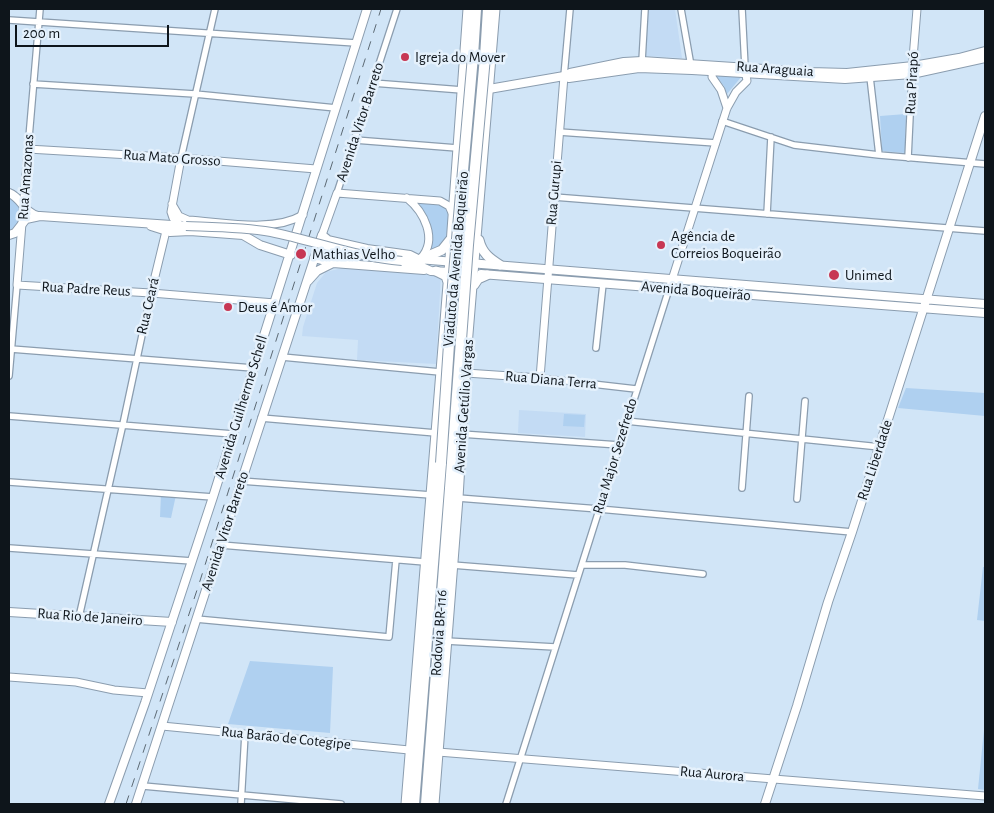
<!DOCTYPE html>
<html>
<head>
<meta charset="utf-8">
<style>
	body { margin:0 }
	#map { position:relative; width:994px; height:813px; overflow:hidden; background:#d1e5f7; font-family:"Alegreya Sans",sans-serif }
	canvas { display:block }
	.frame { position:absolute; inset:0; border:10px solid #0e151b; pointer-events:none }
	.scale { position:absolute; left:15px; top:25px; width:154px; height:22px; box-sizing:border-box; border:2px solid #0e151b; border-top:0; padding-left:6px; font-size:15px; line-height:18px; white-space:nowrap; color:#0e151b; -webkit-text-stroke:4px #e5f1fc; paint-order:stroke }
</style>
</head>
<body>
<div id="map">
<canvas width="994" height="813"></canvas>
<div class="frame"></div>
<div class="scale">200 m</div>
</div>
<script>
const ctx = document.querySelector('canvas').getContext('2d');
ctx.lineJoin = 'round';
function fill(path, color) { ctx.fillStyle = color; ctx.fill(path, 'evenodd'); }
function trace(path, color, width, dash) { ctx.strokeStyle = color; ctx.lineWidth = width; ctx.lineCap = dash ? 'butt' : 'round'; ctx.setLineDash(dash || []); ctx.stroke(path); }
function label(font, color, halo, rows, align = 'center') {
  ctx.font = font + ' "Alegreya Sans",sans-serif'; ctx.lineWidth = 5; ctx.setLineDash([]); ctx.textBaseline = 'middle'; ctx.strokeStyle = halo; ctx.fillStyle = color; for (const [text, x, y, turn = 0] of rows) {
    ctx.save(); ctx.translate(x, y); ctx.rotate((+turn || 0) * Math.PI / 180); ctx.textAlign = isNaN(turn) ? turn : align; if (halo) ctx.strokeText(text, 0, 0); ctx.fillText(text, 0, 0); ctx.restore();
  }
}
fill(new Path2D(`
	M648 9H675L682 58 646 56Z
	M342 268 441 275 436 364 357 360 358 340 302 336 303 327 317 283 326 272Z
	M519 410 586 414 585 437 518 433Z`), '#c3dbf4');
fill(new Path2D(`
	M714 74 742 76 727 94 724 86Z
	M906 114 905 153 882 151 880 116Z
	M9 195 20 206V220L13 232 9 233Z
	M419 202C429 202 444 201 449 212L446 241 442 246 429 252 428 224Z
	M906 388 985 393V416L898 408Z
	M564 414 585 415 584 427 563 426Z
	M161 494 176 495 171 518 160 517Z
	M983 567H985V621L977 620Z
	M250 661 333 667 330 733 228 724Z
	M985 720V790L978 789Z`), '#afd0f0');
const minor = new Path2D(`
	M681 9 691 66
	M742 9 745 67
	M9 20 356 43
	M642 61 645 9
	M564 76 570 9
	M870 77 879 155
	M373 83 462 90
	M33 84 195 94 336 108
	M722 121 794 145 879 155 985 164
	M559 132 716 143
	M355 140 457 148
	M28 149 40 9
	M181 158 215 9
	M908 158 912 74
	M337 193 397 9
	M554 197 985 231
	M767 214 771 137
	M596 348 603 284
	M11 349 253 368
	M282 357 440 372
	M9 376 17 285
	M540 378 636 389
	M9 416 233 434
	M261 418 436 433
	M626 421 880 447
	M461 434 619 445
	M241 481 431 495
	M9 482 213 497
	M742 488 749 396
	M458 498 599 509 852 532
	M797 499 805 401
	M221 545 425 562
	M9 548 192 561
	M452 565 578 575
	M582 565H625L703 574
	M79 617 123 424 151 293
	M196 619 389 637 396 560
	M446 641 555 647
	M143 786 341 804
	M241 804 245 734
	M506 804 669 289`);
const tertiary = new Path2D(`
	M713 66 712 77 721 90 727 108
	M912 71 917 9
	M407 198C424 212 438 239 421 258
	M172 204 179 216 188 220C223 222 272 233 303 215
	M180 225 173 218 171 212 181 158
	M322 235 337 193 440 201 449 206 453 215
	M669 289 727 108 736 92 747 81 745 69
	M151 293 166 231 168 228
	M275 303 151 293 17 285 28 149 181 158 316 169
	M466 373 540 378 564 76
	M9 677 76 682 114 690 148 693
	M162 726 409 750
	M438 752 985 796`);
const secondary = new Path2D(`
	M564 76 569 78 639 68 692 70 845 79 912 74 985 58
	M489 89 564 76 570 73 624 62 642 61 810 72 847 73 913 66 959 58 985 51
	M9 193C22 198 23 212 38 216
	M151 226 170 232 190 231 243 235 260 245 291 255
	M9 235 15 233 26 219 40 216 186 226
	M323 239 367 249 410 255 418 259
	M314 258 333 263 424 270
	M402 261 418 259 455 262
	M408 261 431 271 470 273
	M469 263 985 304
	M481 274 985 313
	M308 281 317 271 333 263
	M9 612 172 622
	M109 804 145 703 213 497 367 9
	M136 804 322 235 327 239
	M765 804 797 706 828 602 852 532 985 116`);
const primary = new Path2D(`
	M479 240C482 253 490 259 500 265
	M421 259 442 250 450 240
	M436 271 446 276 448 282
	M474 285 478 279 487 275
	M406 804 449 272 468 9
	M434 804 458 498 467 346 495 9`);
const motorway = new Path2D(`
	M473 56 476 9
	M485 57 488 9
	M414 804 441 463
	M426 804 452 462`);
trace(minor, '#8b9daf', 8);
trace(tertiary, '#8b9daf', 9);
trace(secondary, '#8b9daf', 10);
trace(primary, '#8b9daf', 11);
trace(motorway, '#8b9daf', 12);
trace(minor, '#fff', 5.5);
trace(tertiary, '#fff', 7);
trace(secondary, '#fff', 8);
trace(primary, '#fff', 9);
trace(motorway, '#fff', 10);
trace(new Path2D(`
	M126 804 199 584 381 9`), '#5c6973', 1, [9, 9]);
const secondaryBridge = new Path2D(`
	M186 226C214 227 243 227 271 232 315 241 357 257 402 261`);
const motorwayBridge = new Path2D(`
	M452 462 468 245 485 57
	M441 463 453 285 473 56`);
trace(secondaryBridge, '#8b9daf', 10, []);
trace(motorwayBridge, '#8b9daf', 12, []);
trace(secondaryBridge, '#fff', 8);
trace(motorwayBridge, '#fff', 10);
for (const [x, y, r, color] of [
	[405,57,5,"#c73753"],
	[661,245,5,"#c73753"],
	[301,254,6,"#c73753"],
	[834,275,6,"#c73753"],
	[228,307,5,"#c73753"]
]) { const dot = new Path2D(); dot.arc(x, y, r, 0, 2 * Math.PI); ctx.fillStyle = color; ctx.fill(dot); trace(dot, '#e5f1fc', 2); }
label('15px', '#0e151b', '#e5f1fc', [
	["Igreja do Mover",415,57],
	["Agência de",671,236],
	["Correios Boqueirão",671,253],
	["Mathias Velho",312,254],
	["Unimed",845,275],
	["Deus é Amor",238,307]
], 'left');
label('15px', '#0e151b', '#e5f1fc', [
	["Rua Araguaia",775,69,4],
	["Rua Pirapó",912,83,-87],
	["Avenida Vitor Barreto",360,122,-72],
	["Rua Mato Grosso",172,158,4],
	["Rua Amazonas",26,177,-86],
	["Rua Gurupi",554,193,-85],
	["Viaduto da Avenida Boqueirão",456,259,-85],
	["Rua Padre Reus",86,289,3],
	["Avenida Boqueirão",696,291,5],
	["Rua Ceará",148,306,-77],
	["Rua Diana Terra",551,380,5],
	["Avenida Getúlio Vargas",464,406,-86],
	["Avenida Guilherme Schell",241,407,-73],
	["Rua Major Sezefredo",615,456,-73],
	["Rua Liberdade",875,460,-72],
	["Avenida Vitor Barreto",225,531,-72],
	["Rua Rio de Janeiro",90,617,4],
	["Rodovia BR-116",439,633,-86],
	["Rua Barão de Cotegipe",286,738,6],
	["Rua Aurora",712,774,5]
]);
</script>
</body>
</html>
